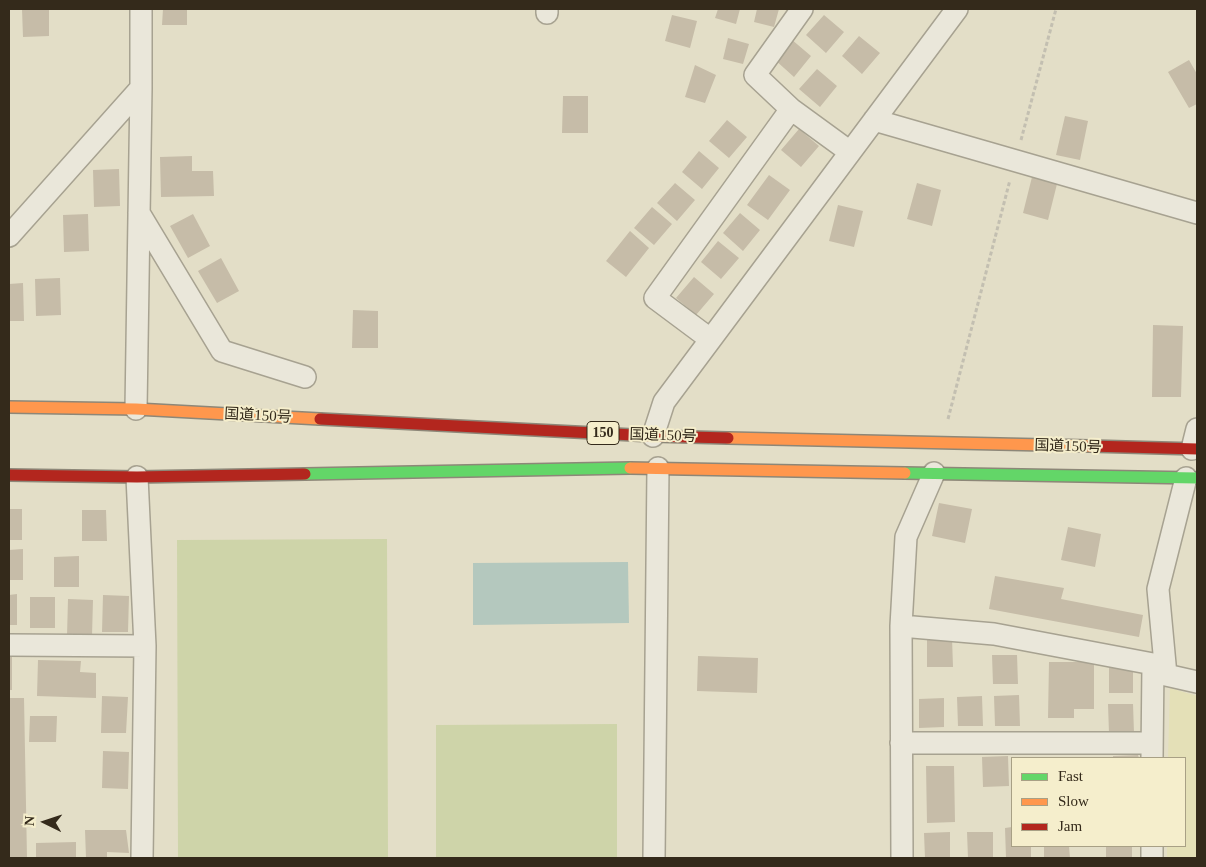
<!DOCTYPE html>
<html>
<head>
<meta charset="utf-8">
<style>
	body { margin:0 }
	#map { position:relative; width:1206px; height:867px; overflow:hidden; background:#e3dec7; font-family:"Times New Roman",serif }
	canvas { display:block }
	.frame { position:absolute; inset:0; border:10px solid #342a1b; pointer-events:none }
	.legend { position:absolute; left:1011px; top:757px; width:175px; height:90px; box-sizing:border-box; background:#f5eecc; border:1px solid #a8a085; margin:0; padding:6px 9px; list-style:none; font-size:15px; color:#342a1b }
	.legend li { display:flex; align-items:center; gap:10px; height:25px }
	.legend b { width:25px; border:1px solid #a8a085 }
	.north { position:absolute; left:20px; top:797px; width:50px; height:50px; -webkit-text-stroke:4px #f5eecc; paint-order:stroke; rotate:274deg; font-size:14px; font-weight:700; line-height:20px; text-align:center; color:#342a1b }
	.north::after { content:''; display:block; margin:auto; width:18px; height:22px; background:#342a1b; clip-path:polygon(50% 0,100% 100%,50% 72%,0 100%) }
</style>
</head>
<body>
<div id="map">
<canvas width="1206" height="867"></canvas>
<div class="frame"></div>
<ul class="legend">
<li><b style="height:6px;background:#63d668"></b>Fast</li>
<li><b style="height:6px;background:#ff974d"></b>Slow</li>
<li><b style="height:6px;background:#b3261e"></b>Jam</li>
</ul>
<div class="north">N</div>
</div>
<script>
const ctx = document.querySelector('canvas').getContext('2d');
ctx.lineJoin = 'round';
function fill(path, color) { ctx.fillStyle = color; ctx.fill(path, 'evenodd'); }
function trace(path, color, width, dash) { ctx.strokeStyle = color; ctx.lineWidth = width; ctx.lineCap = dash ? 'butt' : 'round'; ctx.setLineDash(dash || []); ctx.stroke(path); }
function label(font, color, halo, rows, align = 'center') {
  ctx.font = font + ' "Times New Roman","Noto Sans JP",serif'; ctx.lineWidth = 4; ctx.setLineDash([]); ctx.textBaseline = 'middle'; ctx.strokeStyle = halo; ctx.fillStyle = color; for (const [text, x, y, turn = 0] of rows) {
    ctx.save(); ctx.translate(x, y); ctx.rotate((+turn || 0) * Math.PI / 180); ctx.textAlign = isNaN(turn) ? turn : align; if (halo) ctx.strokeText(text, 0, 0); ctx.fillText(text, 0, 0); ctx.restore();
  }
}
fill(new Path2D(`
	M1170 688 1197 696V858H1167V846H1185V758H1168Z`), '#e4e0b7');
fill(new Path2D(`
	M387 539 388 858H178L177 540Z
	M617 724V858H436V725Z`), '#ced4a9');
fill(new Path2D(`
	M628 562 629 623 473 625V563Z`), '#b4c8be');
fill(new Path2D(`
	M22 9H49V36L23 37Z
	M163 9H187V25H162Z
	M718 9H740L736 24 715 18Z
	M757 9H779L774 27 754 22Z
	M672 15 697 21 690 48 665 41Z
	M824 15 844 32 826 53 806 35Z
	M859 36 880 53 862 74 842 56Z
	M728 38 749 44 743 64 723 59Z
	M791 39 811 56 794 77 774 59Z
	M1189 60 1197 74V104L1189 108 1168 72Z
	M695 65 716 75 705 103 685 97Z
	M817 69 837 86 820 107 799 89Z
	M563 96H588V133H562Z
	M1065 116 1088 121 1080 160 1056 155Z
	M727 120 747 137 729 158 709 141Z
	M799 129 819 146 801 167 781 150Z
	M699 151 719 168 702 189 682 172Z
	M192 156V171H213L214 196 161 197 160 157Z
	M119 169 120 206 94 207 93 170Z
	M769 175 790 190 768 220 747 205Z
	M1032 177 1057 184 1048 220 1023 213Z
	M675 183 695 200 677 221 657 203Z
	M917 183 941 190 932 226 907 219Z
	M838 205 863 211 854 247 829 241Z
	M652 207 672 224 654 245 634 228Z
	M740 213 760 230 743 251 723 233Z
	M88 214 89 251 64 252 63 215Z
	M193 214 210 246 188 258 170 226Z
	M630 231 649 248 626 277 606 261Z
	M718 241 739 258 721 279 701 262Z
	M221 258 239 291 217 303 198 271Z
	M694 277 714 294 696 315 676 298Z
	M60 278 61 315 36 316 35 279Z
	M23 283 24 321H9V284Z
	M353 310 378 311V348H352Z
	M1153 325 1183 326 1181 397H1152Z
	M939 503 972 509 965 543 932 536Z
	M9 509H22V540H9Z
	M82 510H106L107 541H82Z
	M1068 527 1101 534 1095 567 1061 560Z
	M23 549V580H9V550Z
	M79 556V587H54V557Z
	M995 576 1064 588 1061 599 1143 615 1139 637 989 609Z
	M17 594V625H9V595Z
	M103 595 129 596 128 632H102Z
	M30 597H55V628H30Z
	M68 599 93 600 92 636H67Z
	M927 638H952L953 667H927Z
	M9 653H12V690H9Z
	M992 655H1017L1018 684H993Z
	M698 656 758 658 757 693 697 691Z
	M38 660 81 661 80 672 96 673V698L37 696Z
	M1049 662H1094V709H1074V718H1048Z
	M1109 668H1133V693H1109Z
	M1019 695 1020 726H995L994 696Z
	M102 696 128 697 126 733H101Z
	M982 696 983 726H958L957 697Z
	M9 698H24L27 858H9Z
	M944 698V727L919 728V699Z
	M1108 704H1133L1134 733H1109Z
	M30 716H57L56 742H29Z
	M103 751 129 752 128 789 102 788Z
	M1138 755 1139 758H1113V756Z
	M1008 756 1009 786 983 787 982 757Z
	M926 766H954L955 822 927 823Z
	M1012 827V846H1031V858H1006L1005 828Z
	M85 830H126L129 853 107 852V858H86Z
	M950 832V858H925L924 833Z
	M967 832H993V858H968Z
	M76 842V858H36V843Z
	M1044 846H1069L1070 858H1044Z
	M1106 846H1132V858H1106Z`), '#c6bca8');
const street = new Path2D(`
	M547 9V13
	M802 9 755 75 791 109 850 152
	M874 120 1197 213
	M139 213 222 351 305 377
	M9 236 141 88
	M710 339 655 298 791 109
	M136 409 141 88V9
	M653 436 664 402 957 9
	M1192 449 1197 429
	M137 477 145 646 142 858
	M901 626 994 634 1153 664 1166 675 1197 682
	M9 645 145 646
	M1166 675 1158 589 1186 478
	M901 743H1152
	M1152 758 1153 664
	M1152 846V858
	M654 858 658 468
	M902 858 901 626 906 537 934 473`);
const fast = new Path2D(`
	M905 473 1197 478
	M305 474 630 468`);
const slow = new Path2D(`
	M9 407 136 409 320 419
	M728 438 1090 446
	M630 468 905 473`);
const jam = new Path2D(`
	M320 419 653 436 728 438
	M1090 446 1197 449
	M9 475 137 477 305 474`);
trace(street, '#a7a291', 24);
trace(fast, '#8d8778', 14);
trace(slow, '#8d8778', 14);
trace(jam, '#8d8778', 14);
trace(new Path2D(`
	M1021 140 1056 9
	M948 419 1010 180`), '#c3bfb1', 3, [4, 2.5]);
trace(street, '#eae7da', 21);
trace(fast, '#63d668', 11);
trace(slow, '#ff974d', 11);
trace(jam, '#b3261e', 11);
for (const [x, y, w] of [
	[603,433,32]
]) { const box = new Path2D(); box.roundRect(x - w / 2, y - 11.5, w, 23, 4); ctx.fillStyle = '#f5eecc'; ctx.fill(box); trace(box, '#342a1b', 1); }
label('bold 14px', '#342a1b', null, [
	["150",603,433]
]);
label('15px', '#342a1b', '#f5eecc', [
	["国道150号",258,416,3],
	["国道150号",663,436,2],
	["国道150号",1068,447,2]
]);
</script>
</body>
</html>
